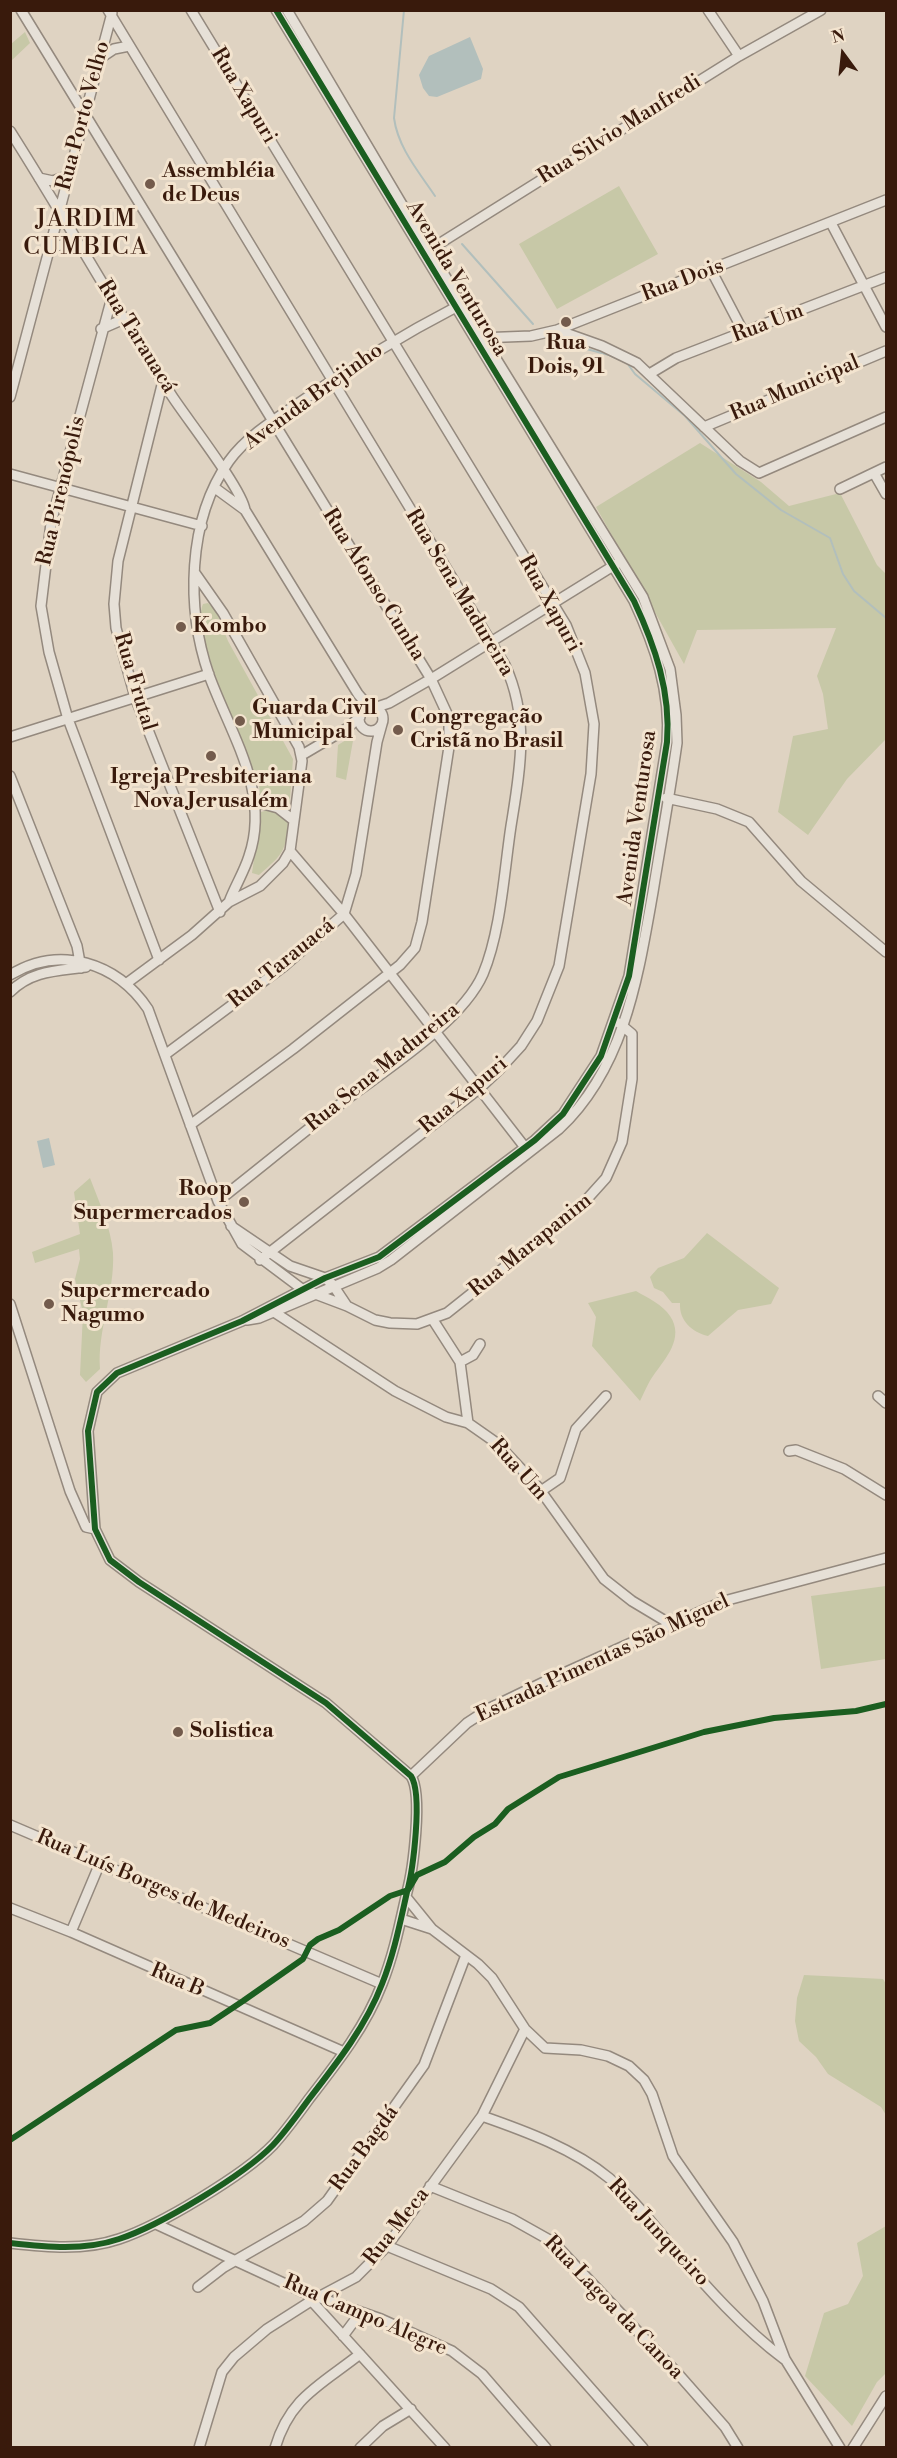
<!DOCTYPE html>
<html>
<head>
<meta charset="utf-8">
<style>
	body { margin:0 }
	#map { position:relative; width:897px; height:2458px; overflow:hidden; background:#dfd3c2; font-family:"Libre Bodoni",serif }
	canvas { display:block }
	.frame { position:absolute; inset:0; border:12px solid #391a0c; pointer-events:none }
	.north { position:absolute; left:813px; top:24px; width:60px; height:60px; -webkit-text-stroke:4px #f3e4cf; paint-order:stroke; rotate:345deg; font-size:16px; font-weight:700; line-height:24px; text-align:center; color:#391a0c }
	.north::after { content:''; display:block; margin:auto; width:21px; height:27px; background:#391a0c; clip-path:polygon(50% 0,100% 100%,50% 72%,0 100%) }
</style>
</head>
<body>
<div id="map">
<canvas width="897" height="2458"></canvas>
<div class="frame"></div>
<div class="north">N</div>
</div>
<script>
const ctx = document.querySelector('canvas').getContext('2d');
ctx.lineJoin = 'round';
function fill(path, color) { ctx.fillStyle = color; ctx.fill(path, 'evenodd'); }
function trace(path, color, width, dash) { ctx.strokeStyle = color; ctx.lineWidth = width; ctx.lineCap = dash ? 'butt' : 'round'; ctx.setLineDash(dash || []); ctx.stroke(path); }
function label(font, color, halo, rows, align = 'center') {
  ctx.font = font + ' "Libre Bodoni",serif'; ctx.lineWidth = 6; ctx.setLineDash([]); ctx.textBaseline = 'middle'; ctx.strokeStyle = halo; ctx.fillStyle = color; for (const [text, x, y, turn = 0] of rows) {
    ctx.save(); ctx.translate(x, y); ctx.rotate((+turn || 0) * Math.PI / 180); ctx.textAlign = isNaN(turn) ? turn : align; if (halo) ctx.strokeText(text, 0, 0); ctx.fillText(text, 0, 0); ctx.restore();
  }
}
fill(new Path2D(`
	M25 32 30 43 11 61V44Z
	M619 186 658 254 557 309 519 244Z
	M700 443 761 482 789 506 840 493 877 565 886 574V739L847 779 808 835 778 812 793 736 828 729 823 694 817 676 836 628 697 630 684 664 596 507Z
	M208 603 216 611 228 641 293 759 289 813 261 803 259 785C246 753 190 630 203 604Z
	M354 735 346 780 336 777 338 745Z
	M268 810 277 811 288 820C286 852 283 854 259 875L252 873 261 812Z
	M90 1178C99 1202 111 1227 113 1253 115 1292 97 1331 100 1369L86 1382 80 1375 83 1313 75 1279 80 1259 79 1249 35 1263 32 1252 80 1234 74 1192Z
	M707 1233 779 1288 771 1304 738 1310 708 1336C692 1332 679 1321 680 1303H672L663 1292 654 1288 650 1277 658 1268 684 1258Z
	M636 1291C648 1298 663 1305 670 1316 685 1338 665 1359 653 1376 648 1383 644 1393 640 1401L592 1346 596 1317 588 1303Z
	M886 1586V1659L821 1669 811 1596Z
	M804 1975 883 1979 886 1984V2115L881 2107 828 2074 816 2057 799 2041 795 2021 797 1998Z
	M886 2226V2373L877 2382 852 2426 805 2376 824 2313 848 2304 863 2276 857 2243Z`), '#c7c8a7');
fill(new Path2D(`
	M470 37 483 69 481 79 437 97 429 96 423 88 419 75 429 56Z
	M49 1138 55 1165 43 1168 37 1141Z`), '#b2bfbc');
trace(new Path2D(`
	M404 10 394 118C398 148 419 172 435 196
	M462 244 533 324
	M553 340 609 355 627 363 635 374 685 416 736 474 781 510 830 538 843 574 854 591 886 618`), '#b2bfbc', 2);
const minor = new Path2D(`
	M21 10 431 679 449 718V747L422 922 415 948 400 965 293 1049 190 1125
	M108 10 505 665C530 719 520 770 511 826 504 872 501 931 483 974 462 1022 385 1070 343 1102 301 1134 260 1168 218 1201
	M191 10 566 625 585 673 594 724 591 774 559 966 537 1021 521 1046 499 1070 480 1088 260 1260
	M708 10 739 56
	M99 59 114 49 129 46
	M10 131C66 219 116 309 172 396 187 419 242 489 245 510
	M39 178 53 181 67 176
	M831 223 886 327
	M50 248 61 245 78 244
	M426 252 739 56 821 10
	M711 270 744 333
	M112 297 51 523 41 606 49 652 68 719 159 960
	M101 329 124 319
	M557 330 602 346 637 363 740 461 759 473 886 417
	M479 338 531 336 557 330 886 200
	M651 373 676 358 886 277
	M163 381 118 561 114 604 116 628 135 697 220 912
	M10 397 112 13
	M704 427 886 351
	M874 473 886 494
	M10 474 202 526
	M215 488 245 510 358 694 370 708
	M840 489 886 467
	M359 719a12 12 0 1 1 24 0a12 12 0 1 1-24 0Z
	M374 708 389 703 431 679 618 563
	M10 737 209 674
	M302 755 346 729 360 717
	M10 776 77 946 81 968
	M666 798 717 809 749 822 801 881 886 952
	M256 802 278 808 292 819
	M290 851 344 914 527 1150
	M229 902C235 886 244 872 249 856 271 792 230 733 209 675 186 609 187 520 229 461 246 437 275 419 299 403 350 367 402 335 458 306
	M10 975C60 944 117 963 148 1009L218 1201 242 1244 302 1289 347 1306 375 1320 390 1323 417 1324 447 1313 579 1208 606 1178 622 1142 632 1079V1034L619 1023
	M127 983 192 935 229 902 260 886 283 863 290 851 302 761 299 747 223 613 195 573
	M10 992C32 970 58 971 86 967
	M166 1054 283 967 344 914 356 874 377 742 382 724
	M231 1226 290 1266 325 1278 333 1285 347 1306
	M10 1304 70 1491 86 1527 95 1529
	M274 1312 395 1391 446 1417 468 1423 498 1444 538 1487 604 1579 632 1601 672 1625
	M247 1320 259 1318 378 1268 391 1260 559 1129C625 1067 638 976 653 892 661 842 670 793 677 743L676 715 670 669 643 597 429 250 287 10
	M433 1320 460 1362 468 1423
	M460 1362 473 1355 480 1344
	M878 1396 886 1403
	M789 1451 796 1450 844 1469 886 1495
	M541 1491 560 1478 576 1429 606 1396
	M411 1776 467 1723 490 1708 544 1682 724 1601 886 1558
	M10 1825 382 1984
	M406 1897 432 1929 478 1964 492 1978 525 2029 545 2048 581 2050 608 2056 629 2066 644 2080 652 2094 673 2156 733 2242 763 2301 785 2359 840 2448
	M10 1908 71 1932 344 2052
	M401 1919 432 1929
	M71 1932 100 1863
	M482 2116C525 2131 574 2149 609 2178 634 2199 653 2225 674 2249 707 2288 743 2328 784 2359
	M430 2186 512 2219 553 2242 680 2376 725 2427 738 2448
	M156 2224 303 2292 381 2319 452 2351 482 2374 546 2448
	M10 2243C46 2247 84 2251 119 2239 159 2226 244 2175 273 2145 286 2131 298 2114 309 2099 337 2063 366 2026 382 1984 394 1954 400 1923 407 1892 413 1870 423 1794 411 1776L326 1703 139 1582 110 1560 95 1529 88 1431 97 1392 117 1373 242 1321 325 1278 379 1257 535 1140 563 1114 601 1056 629 976 667 742C671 692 655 646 634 601L276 10
	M387 2246 491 2289 519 2307 643 2448
	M198 2287 224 2267 304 2221 327 2201 424 2065 466 1955
	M309 2298 445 2448
	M343 2336 361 2312
	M199 2448 222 2372 234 2357 267 2329 311 2301 356 2277 387 2246 482 2116 525 2029
	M275 2448C290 2397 321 2385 360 2354
	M360 2448 383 2426 411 2409
	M853 2448 886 2396`);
trace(minor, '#94897e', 12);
trace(minor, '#e6e0d7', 9);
trace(new Path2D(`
	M10 2140 176 2030 210 2023 243 2001 303 1959 310 1945 318 1939 339 1930 390 1896 408 1890 417 1875 445 1862 474 1837 495 1824 508 1809 559 1777 704 1732 774 1718 856 1711 886 1704
	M10 2243C46 2247 84 2251 119 2239 159 2226 244 2175 273 2145 286 2131 298 2114 309 2099 337 2063 366 2026 382 1984 394 1954 400 1923 407 1892 413 1870 423 1794 411 1776L326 1703 139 1582 110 1560 95 1529 88 1431 97 1392 117 1373 242 1321 325 1278 379 1257 535 1140 563 1114 601 1056 629 976 667 742C671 692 655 646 634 601L276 10`), '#1b5e20', 6);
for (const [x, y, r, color] of [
	[150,184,6,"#735b4c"],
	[566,322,6,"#735b4c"],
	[181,627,6,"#735b4c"],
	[240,721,6,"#735b4c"],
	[398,730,6,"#735b4c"],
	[211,756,6,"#735b4c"],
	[244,1202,6,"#735b4c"],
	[49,1304,6,"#735b4c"],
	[178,1732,6,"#735b4c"]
]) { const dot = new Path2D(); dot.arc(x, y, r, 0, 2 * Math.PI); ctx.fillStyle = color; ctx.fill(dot); trace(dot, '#f3e4cf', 2); }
label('21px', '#391a0c', '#f3e4cf', [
	["Rua Xapuri",243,96,59],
	["Rua Porto Velho",84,116,-75],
	["Rua Silvio Manfredi",620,130,-32],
	["Avenida Venturosa",456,279,59],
	["Rua Dois",683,281,-21],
	["Rua Um",768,324,-21],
	["Rua Tarauacá",136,337,58],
	["Rua Municipal",795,389,-23],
	["Avenida Brejinho",314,397,-36],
	["Rua Pirenópolis",62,491,-77],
	["Rua Afonso Cunha",373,585,58],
	["Rua Sena Madureira",459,593,59],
	["Rua Xapuri",549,604,61],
	["Rua Frutal",134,682,73],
	["Avenida Venturosa",638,818,-82],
	["Rua Tarauacá",282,964,-39],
	["Rua Sena Madureira",383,1068,-39],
	["Rua Xapuri",464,1096,-40],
	["Rua Marapanim",531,1246,-39],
	["Rua Um",518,1470,48],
	["Estrada Pimentas São Miguel",603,1659,-25],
	["Rua Luís Borges de Medeiros",163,1890,23],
	["Rua B",177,1981,23],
	["Rua Bagdá",365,2149,-54],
	["Rua Meca",397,2227,-52],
	["Rua Junqueiro",658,2233,47],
	["Rua Lagoa da Canoa",613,2308,46],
	["Rua Campo Alegre",365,2316,23]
]);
label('bold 21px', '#391a0c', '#f3e4cf', [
	["Assembléia",162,172],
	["de Deus",162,196],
	["Rua",566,344,"center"],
	["Dois, 91",566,368,"center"],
	["Kombo",193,627],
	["Guarda Civil",252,709],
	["Municipal",252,733],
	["Congregação",410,718],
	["Cristã no Brasil",410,742],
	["Igreja Presbiteriana",211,778,"center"],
	["Nova Jerusalém",211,802,"center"],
	["Roop",232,1190,"right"],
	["Supermercados",232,1214,"right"],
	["Supermercado",61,1292],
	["Nagumo",61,1316],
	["Solistica",190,1732]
], 'left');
ctx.letterSpacing = '1.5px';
label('24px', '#391a0c', '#f3e4cf', [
	["JARDIM",86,220],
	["CUMBICA",86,248]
]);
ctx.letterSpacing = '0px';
</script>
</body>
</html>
